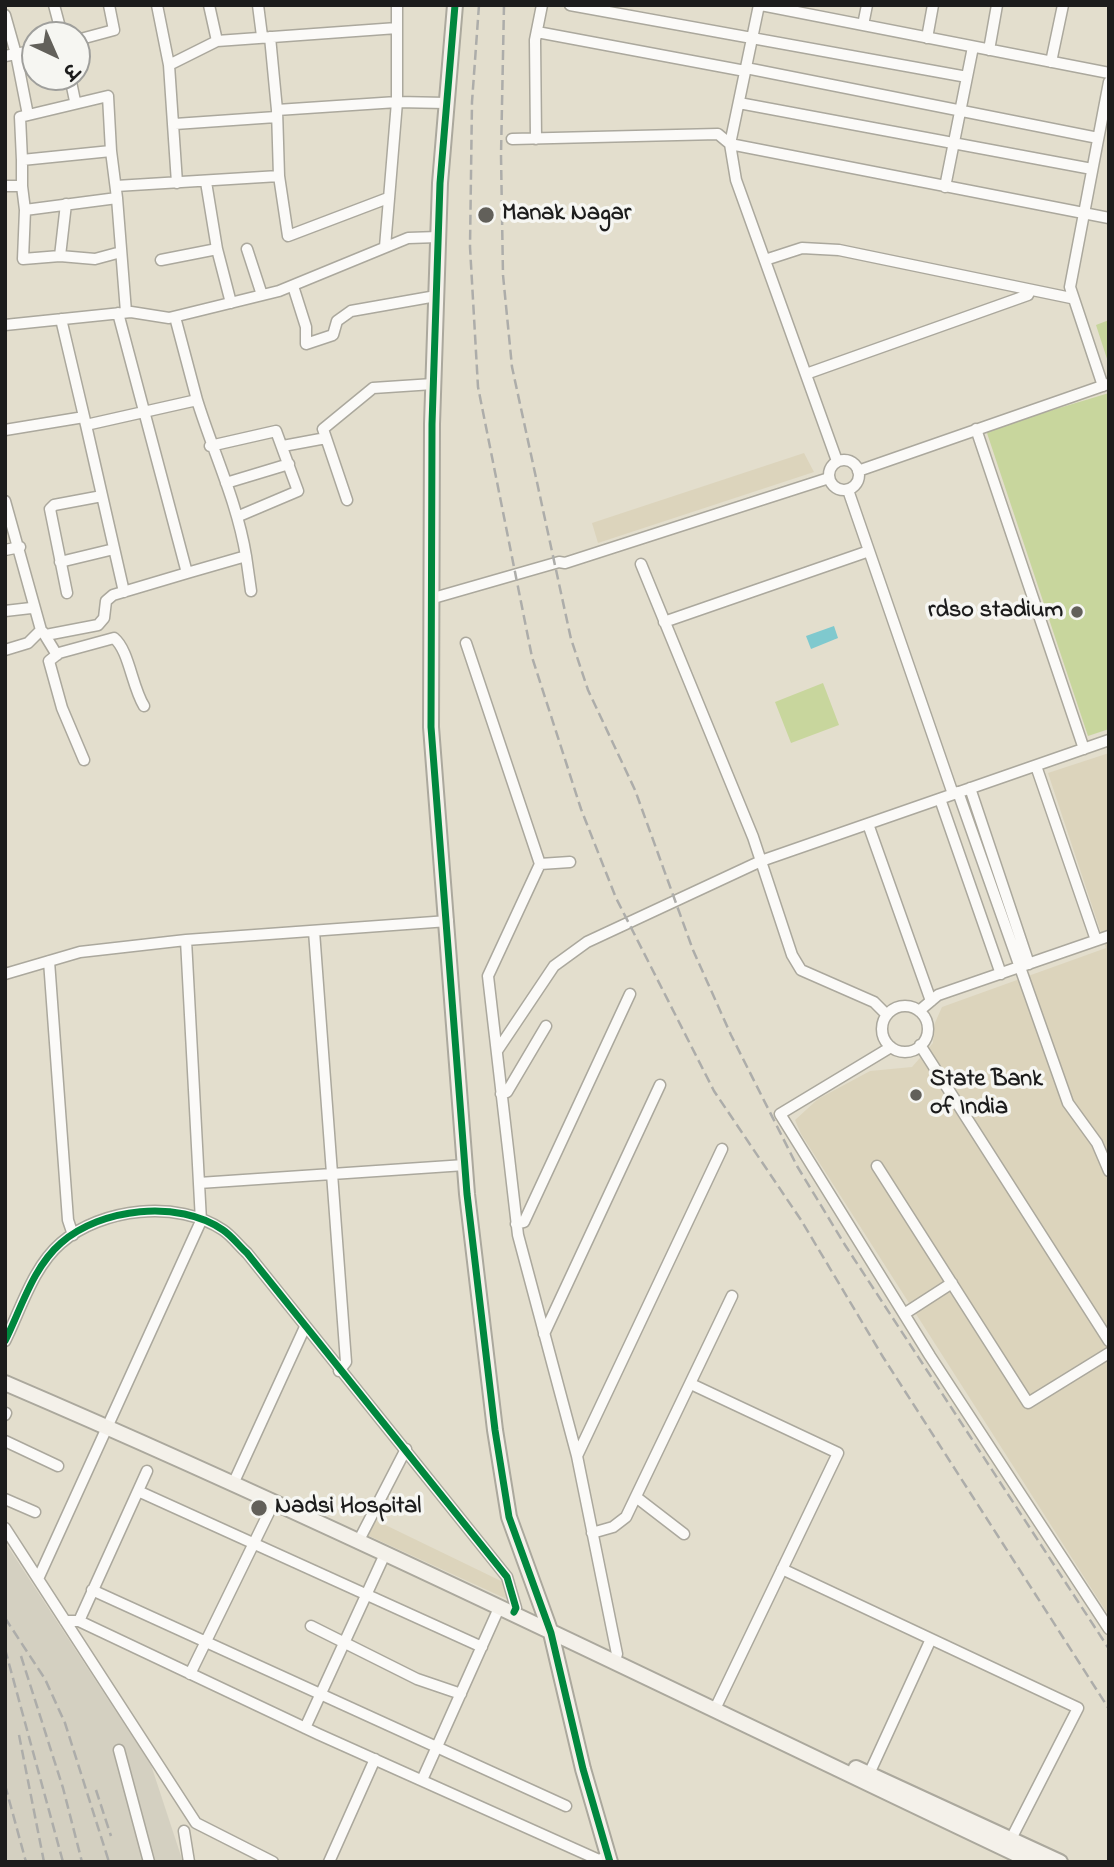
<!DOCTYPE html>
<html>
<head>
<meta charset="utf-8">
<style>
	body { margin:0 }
	#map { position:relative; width:1114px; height:1867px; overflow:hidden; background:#e3decd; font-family:"Indie Flower","Playpen Sans Deva",sans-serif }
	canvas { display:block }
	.frame { position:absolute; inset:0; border:7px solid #1c1c1c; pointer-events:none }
	.north { position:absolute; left:21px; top:21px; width:70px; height:70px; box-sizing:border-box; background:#f6f6f2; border:2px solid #9f9f9c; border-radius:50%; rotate:136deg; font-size:19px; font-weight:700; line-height:28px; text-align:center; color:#1c1c1c }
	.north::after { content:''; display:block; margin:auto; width:24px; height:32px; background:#62605a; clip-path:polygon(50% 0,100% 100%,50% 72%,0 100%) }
</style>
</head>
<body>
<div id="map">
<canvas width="1114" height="1867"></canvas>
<div class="frame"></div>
<div class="north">उ</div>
</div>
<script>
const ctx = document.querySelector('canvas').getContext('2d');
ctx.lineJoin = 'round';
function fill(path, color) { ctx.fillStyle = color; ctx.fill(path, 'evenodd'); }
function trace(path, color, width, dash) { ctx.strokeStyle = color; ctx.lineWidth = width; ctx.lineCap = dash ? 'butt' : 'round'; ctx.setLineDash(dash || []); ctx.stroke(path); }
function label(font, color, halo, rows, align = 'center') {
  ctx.font = font + ' "Indie Flower",sans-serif'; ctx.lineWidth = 7; ctx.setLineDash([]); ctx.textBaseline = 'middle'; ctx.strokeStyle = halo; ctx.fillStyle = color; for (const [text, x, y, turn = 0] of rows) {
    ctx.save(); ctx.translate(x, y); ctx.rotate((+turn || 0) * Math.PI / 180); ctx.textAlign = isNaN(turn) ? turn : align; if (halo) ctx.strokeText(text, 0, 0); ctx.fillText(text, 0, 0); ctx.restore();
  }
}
fill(new Path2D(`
	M804 453 814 472 598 543 592 523Z
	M1109 753V1616L801 1134 795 1120 818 1099 870 1071 912 1067 933 1043 934 1025 942 1007 1106 948 1048 773Z
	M373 1519 501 1581 511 1601 365 1534Z`), '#dcd4bc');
fill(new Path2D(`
	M5 1542 151 1765 183 1862H5Z`), '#d4d0c1');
fill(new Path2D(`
	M1109 320V365L1096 325Z
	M1109 393V729L1088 736 986 430Z
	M823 683 839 725 791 743 775 702Z`), '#c8d69d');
fill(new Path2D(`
	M834 626 838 638 811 649 806 636Z`), '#7fc9ce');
const street = new Path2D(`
	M54 5 62 35
	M157 5 169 65
	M209 5 217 41
	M258 5 262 36
	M397 5V28
	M570 5 967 77
	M759 5 730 144 736 180 837 461
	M761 5 1109 73
	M5 15 16 54 5 56
	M863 25 867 5
	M537 32 745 71
	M270 37 277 110
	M927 38 933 5
	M77 40 114 30 109 5
	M989 50 997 5
	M1051 62 1063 5
	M746 68 1098 138
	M70 77 75 101
	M739 103 1092 169
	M28 115 16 54 35 50
	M175 124 276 117
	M512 139 718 134 730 144 1109 218
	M536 139 535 40 542 5
	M22 160 20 117 108 96 111 151
	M206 182 217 249
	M177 183 169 65 217 41 397 28V102L385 247
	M5 186H22L25 210 117 198 126 312
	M22 186V160L111 151 117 198
	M116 186 279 176
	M945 187 973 47
	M388 198 288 236 279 176 277 110 397 102 446 103
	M25 210 23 259 60 256 66 204
	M247 249 262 295
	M60 256 95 259 121 252
	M161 260 217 249 231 303
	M765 260 802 248 839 250 1071 298
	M293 286 306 327V344L333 335 337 321 351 311 436 296
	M118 313 187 573 246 556 251 591
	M61 319 86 425 197 400 175 317
	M5 325 131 312 169 318 279 291 408 238 438 237
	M806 374 1028 295 1030 290
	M1103 386 1070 287 1109 82
	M197 400C213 452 237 501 246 556
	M86 425 124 592
	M976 429 1084 749
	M5 430 84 417
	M210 446 276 431 298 491 239 516
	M283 446 326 438
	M829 475a15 15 0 1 1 30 0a15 15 0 1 1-30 0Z
	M858 471 1108 384
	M226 483 289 464
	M848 490 953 794
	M347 500 323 429 373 388 433 384
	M5 501 41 630 28 643 5 650
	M5 550 20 547
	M60 562 114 549
	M641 564 753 837 792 955 801 970 874 1002 887 1015
	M67 593 50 509 54 505 102 496
	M430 599 559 562 565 563 829 478
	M5 611 31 608
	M664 622 869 551
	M43 632 57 655
	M46 635 98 625 104 618 106 601 113 595 187 573
	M466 643 540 864 488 976 518 1235 577 1456 617 1654 614 1663
	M84 760 62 708 49 661 59 653 114 638C129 650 132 687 144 706
	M1036 766 1096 940
	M970 788 1029 964
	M958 792 1068 1103 1097 1143 1109 1171
	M940 799 1001 974
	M868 824 931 1001
	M540 864 570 862
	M314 931 346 1362 339 1371
	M49 961 68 1220 73 1235
	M5 974 80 952 186 940 448 921
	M882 1029a23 23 0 1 1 46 0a23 23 0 1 1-46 0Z
	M919 1011 938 995 1109 936
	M920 1045 1109 1341
	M891 1047 780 1114 930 1356 1109 1629
	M497 1051 554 966 587 942 761 861 1109 740
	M501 1094 507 1092 546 1026
	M877 1166 1028 1403 1109 1353
	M199 1183 465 1165
	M516 1224 524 1222 630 994
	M904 1314 952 1283
	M544 1334 660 1085
	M5 1341C21 1309 33 1267 61 1243 101 1208 178 1199 223 1230 232 1236 239 1246 247 1253L507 1577 516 1608 514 1612
	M691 1384 838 1453 714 1711
	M5 1415 6 1413
	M5 1441 58 1466
	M577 1456 722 1149
	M233 1484 305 1327
	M138 1491 482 1647
	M636 1497 684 1534
	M5 1499 35 1512
	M5 1528 196 1823 273 1862
	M592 1533 613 1527 626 1517 732 1296
	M358 1542 406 1449
	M782 1569 1078 1708 1011 1839
	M38 1579 201 1221 186 940
	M92 1590 566 1806
	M65 1621H79L318 1734 599 1860 608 1856
	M79 1621 147 1471
	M311 1626 417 1679 461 1694
	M190 1674 274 1502
	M305 1728 385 1554
	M119 1750 149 1862
	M869 1774 931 1639
	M422 1780 499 1608
	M184 1831 189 1862
	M329 1862 375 1759`);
const secondary = new Path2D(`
	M455 5 440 183 432 424 431 727 467 1194 495 1430 509 1517 551 1633 583 1769 610 1862
	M5 1383C353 1532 691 1700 1033 1862
	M856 1768 1060 1862`);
trace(street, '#aba89d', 13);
trace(secondary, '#aba89d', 18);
trace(street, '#fbfaf8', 10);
trace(secondary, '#f4f1ea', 14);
trace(new Path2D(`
	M479 5 472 102 470 247 478 387 532 657 581 809 616 898 714 1091 801 1220 883 1357 1109 1709
	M504 5 501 155 503 275 512 367 571 639 588 690 635 790 693 950 731 1035 797 1166 845 1245 1109 1649
	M5 1618 45 1679 65 1723 109 1862
	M5 1649 63 1862
	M21 1656 63 1788 82 1862
	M19 1735 44 1862
	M5 1785 26 1862
	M96 1790 111 1836`), '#adadaa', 2.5, [10, 5]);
trace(new Path2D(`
	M455 5 440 183 432 424 431 727 467 1194 495 1430 509 1517 551 1633 583 1769 610 1862
	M5 1341C21 1309 33 1267 61 1243 101 1208 178 1199 223 1230 232 1236 239 1246 247 1253L507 1577 516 1608 514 1612`), '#00873e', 7);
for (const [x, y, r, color] of [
	[486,215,9,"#62605a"],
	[1077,612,7,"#62605a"],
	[916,1095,7,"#62605a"],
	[259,1508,9,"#62605a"]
]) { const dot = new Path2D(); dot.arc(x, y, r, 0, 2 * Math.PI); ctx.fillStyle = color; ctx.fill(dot); trace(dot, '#f6f6f2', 2.5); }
label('bold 24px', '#1c1c1c', '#f6f6f2', [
	["Manak Nagar",502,215],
	["rdso stadium",1063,612,"right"],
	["State Bank",930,1081],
	["of India",930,1109],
	["Nadsi Hospital",275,1508]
], 'left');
</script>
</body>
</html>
